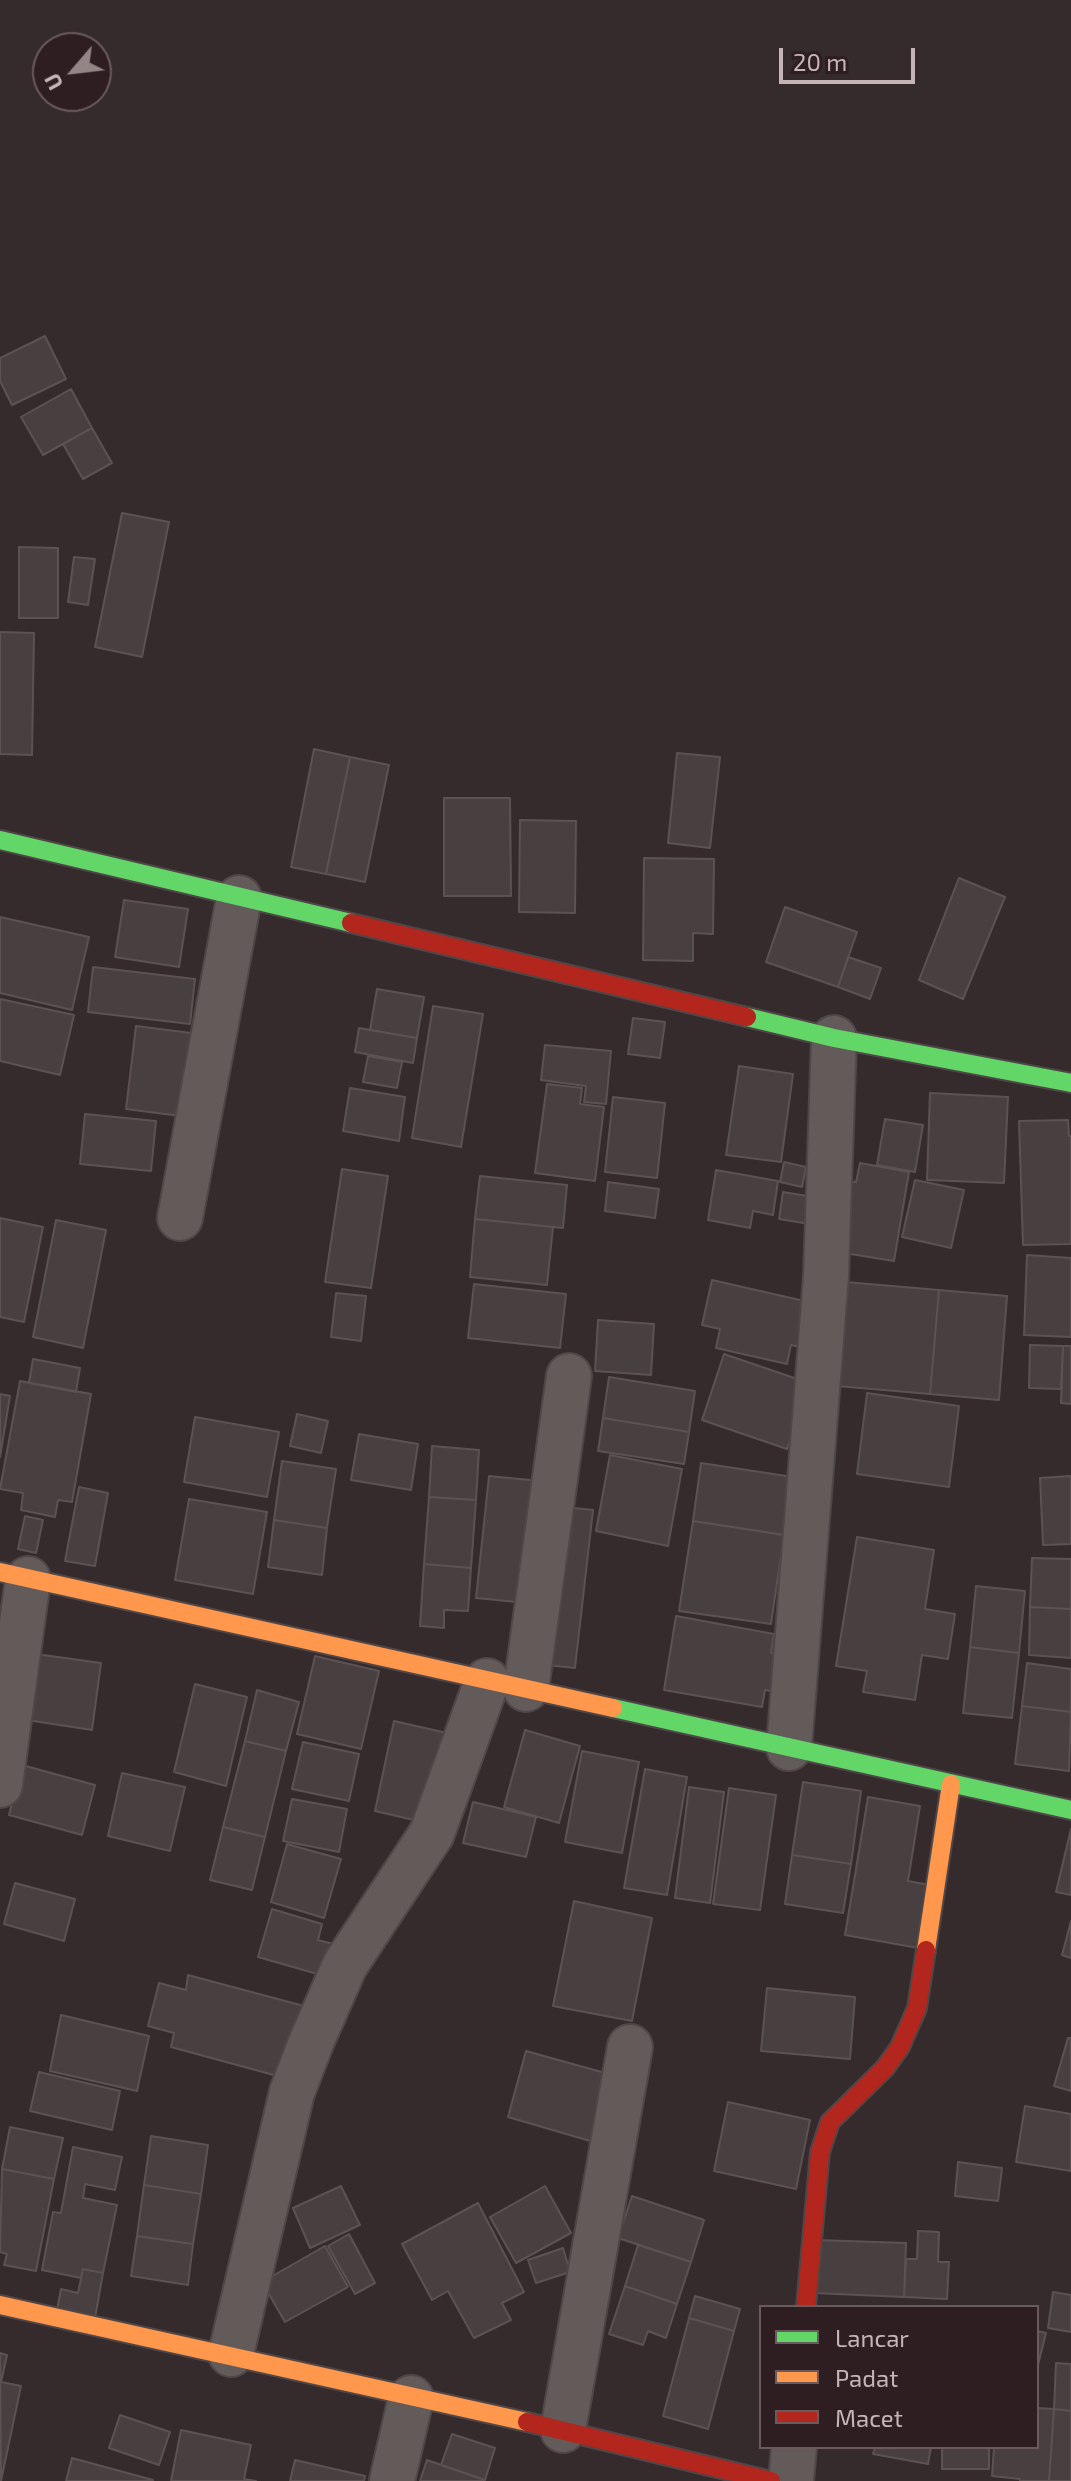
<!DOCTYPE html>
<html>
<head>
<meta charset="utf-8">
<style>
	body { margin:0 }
	#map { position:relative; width:1071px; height:2481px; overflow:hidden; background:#352a2c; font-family:"Exo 2",sans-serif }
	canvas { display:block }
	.legend { position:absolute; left:759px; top:2305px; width:280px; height:144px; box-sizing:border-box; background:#2e1e21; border:2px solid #6a5a5d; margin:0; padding:10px 14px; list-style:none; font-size:24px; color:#c5b5b6 }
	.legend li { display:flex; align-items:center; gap:16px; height:40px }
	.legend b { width:40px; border:2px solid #6a5a5d }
	.north { position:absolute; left:32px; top:32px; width:80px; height:80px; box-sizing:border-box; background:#2e1e21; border:2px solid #6a5a5d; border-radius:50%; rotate:242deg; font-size:22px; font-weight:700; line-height:32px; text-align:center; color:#c5b5b6 }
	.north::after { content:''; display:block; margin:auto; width:28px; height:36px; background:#938486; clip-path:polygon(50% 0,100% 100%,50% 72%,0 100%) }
	.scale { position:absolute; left:779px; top:48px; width:136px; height:36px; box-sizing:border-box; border:4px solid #c5b5b6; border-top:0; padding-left:10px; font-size:24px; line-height:28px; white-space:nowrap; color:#c5b5b6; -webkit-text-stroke:6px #2e1e21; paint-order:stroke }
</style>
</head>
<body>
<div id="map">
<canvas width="1071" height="2481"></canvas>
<ul class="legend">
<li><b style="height:10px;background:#63d668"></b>Lancar</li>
<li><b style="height:10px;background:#ff974d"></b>Padat</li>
<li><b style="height:10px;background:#b3261e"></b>Macet</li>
</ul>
<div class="north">U</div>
<div class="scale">20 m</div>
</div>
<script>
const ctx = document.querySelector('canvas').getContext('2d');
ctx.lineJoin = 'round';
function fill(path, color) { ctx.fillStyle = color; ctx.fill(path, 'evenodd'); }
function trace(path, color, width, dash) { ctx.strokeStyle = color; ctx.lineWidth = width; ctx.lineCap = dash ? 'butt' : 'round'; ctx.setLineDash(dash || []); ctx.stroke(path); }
const building = new Path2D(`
	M45 336 66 379 12 405 0 381V358Z
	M71 389 92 428 43 455 21 417Z
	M92 428 112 463 83 479 63 444Z
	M122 513 169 522 142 657 95 647Z
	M19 547 58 548V618H19Z
	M74 557 95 559 88 605 68 602Z
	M0 632 34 633 32 755 0 754Z
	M314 749 350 757 326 874 291 867Z
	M677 753 720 757 710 848 668 843Z
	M350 757 389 765 365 882 326 874Z
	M444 798H510L511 896H444Z
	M520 820 576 821 575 913 519 912Z
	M644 858 714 859 713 934 693 933V961L643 960Z
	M959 878 1005 897 963 999 919 980Z
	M124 900 188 909 179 967 115 957Z
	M785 907 857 932 838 987 766 962Z
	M0 917 89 937 72 1010 0 993Z
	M848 957 881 968 870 999 838 987Z
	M93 967 195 979 190 1024 88 1012Z
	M377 989 424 997 417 1038 370 1030Z
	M0 999 74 1015 60 1075 0 1061Z
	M433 1006 483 1014 461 1147 412 1138Z
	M633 1018 665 1022 660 1058 628 1054Z
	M136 1026 199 1034 188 1117 126 1109Z
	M359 1028 417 1038 413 1063 355 1052Z
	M545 1045 611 1051 606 1104 584 1102 586 1086 541 1080Z
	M368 1056 402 1062 397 1088 363 1082Z
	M739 1066 793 1074 781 1162 726 1155Z
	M547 1084 582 1088 580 1104 604 1107 595 1181 535 1173Z
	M350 1088 405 1097 399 1141 343 1131Z
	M930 1093 1008 1097 1004 1183 927 1180Z
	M613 1097 665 1103 657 1178 605 1172Z
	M85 1114 156 1121 151 1171 80 1164Z
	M885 1119 923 1125 915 1172 877 1165Z
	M1068 1120 1069 1136H1071V1244L1023 1245 1019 1121Z
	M784 1162 806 1167 802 1187 780 1182Z
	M860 1163 909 1172 894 1261 844 1253 846 1181 856 1182Z
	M342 1169 388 1176 371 1288 325 1282Z
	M716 1170 778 1181 773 1215 753 1211 750 1228 708 1220Z
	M480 1176 567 1185 563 1228 475 1219Z
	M915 1180 964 1190 951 1248 902 1237Z
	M608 1182 659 1189 655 1218 605 1211Z
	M783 1192 820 1198 816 1225 779 1219Z
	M0 1218 43 1227 24 1322 0 1317Z
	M475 1219 553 1227 547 1285 470 1277Z
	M56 1220 106 1230 83 1348 33 1337Z
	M1027 1255 1071 1258V1337L1024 1335Z
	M712 1280 813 1303 804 1348 791 1345 787 1364 716 1348 720 1329 702 1325Z
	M845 1282 939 1290 930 1394 837 1386Z
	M474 1284 566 1294 560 1348 468 1338Z
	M939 1290 1007 1296 999 1400 930 1394Z
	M336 1293 366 1296 361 1341 331 1337Z
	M598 1320 654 1324 651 1375 595 1371Z
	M1030 1345 1063 1346 1061 1389 1029 1388Z
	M1063 1346H1071V1404L1061 1403Z
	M724 1354 809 1383 787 1449 702 1420Z
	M33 1359 80 1368 76 1392 29 1383Z
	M609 1377 695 1391 689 1432 603 1418Z
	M20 1381 91 1394 72 1502 58 1500 55 1517 21 1510 23 1493 0 1489Z
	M867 1393 959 1406 949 1487 857 1474Z
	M0 1394 10 1396 0 1457Z
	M297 1414 328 1421 321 1453 290 1446Z
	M195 1417 279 1432 267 1497 184 1482Z
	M603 1418 689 1432 684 1464 598 1451Z
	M359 1434 418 1444 411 1490 351 1480Z
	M432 1446 479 1450 476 1500 429 1497Z
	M610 1455 682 1469 668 1546 596 1531Z
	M282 1461 336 1469 327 1528 274 1520Z
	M701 1463 806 1479 798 1537 693 1521Z
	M489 1476 540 1481 527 1603 476 1598Z
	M1071 1476V1544L1043 1545 1040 1478Z
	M79 1487 108 1493 95 1566 65 1561Z
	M429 1497 476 1500 471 1568 424 1564Z
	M189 1499 267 1512 253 1594 175 1580Z
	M555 1506 593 1510 575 1668 538 1664Z
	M25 1516 43 1520 36 1553 18 1549Z
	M274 1520 327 1528 322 1575 268 1567Z
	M693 1521 784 1535 771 1624 679 1611Z
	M857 1537 934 1550 925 1609 955 1614 948 1659 922 1655 915 1700 863 1692 867 1671 836 1666Z
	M1032 1558 1071 1559V1609L1030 1607Z
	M424 1564 471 1568 468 1611 444 1610V1628L420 1626Z
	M976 1586 1025 1591 1019 1653 970 1647Z
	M1030 1607 1071 1609V1658L1029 1655Z
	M676 1616 774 1634 771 1653 783 1656 776 1692 765 1690 762 1707 664 1690Z
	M970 1647 1019 1653 1012 1718 963 1713Z
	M36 1654 101 1663 92 1730 27 1720Z
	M315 1656 379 1671 361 1749 297 1734Z
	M1027 1663 1071 1669V1712L1022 1706Z
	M195 1684 247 1697 226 1786 174 1772Z
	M257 1690 299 1702 286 1751 245 1741Z
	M1022 1706 1071 1712 1069 1771 1015 1764Z
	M394 1721 447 1733 427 1823 375 1811Z
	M525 1730 580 1746 559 1823 504 1807Z
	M245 1741 286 1751 265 1837 223 1827Z
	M303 1742 359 1754 349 1801 292 1789Z
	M582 1751 639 1762 622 1853 565 1842Z
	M22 1765 95 1785 82 1835 9 1815Z
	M645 1769 687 1777 667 1895 624 1888Z
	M122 1773 185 1787 170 1851 108 1836Z
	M803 1782 861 1791 851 1864 792 1855Z
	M689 1787 724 1792 710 1903 675 1898Z
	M729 1788 776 1795 760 1910 713 1904Z
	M868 1797 920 1806 908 1881 935 1886 924 1949 845 1935Z
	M292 1799 347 1809 339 1852 283 1841Z
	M473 1802 536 1817 526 1857 463 1843Z
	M223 1827 265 1837 252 1890 210 1880Z
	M1071 1829V1895L1056 1892Z
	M287 1844 341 1859 324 1918 271 1902Z
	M792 1855 851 1864 843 1913 785 1904Z
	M15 1883 75 1899 64 1941 4 1924Z
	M574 1901 652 1918 632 2021 553 2006Z
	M272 1909 322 1924 318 1940 337 1945 328 1977 258 1957Z
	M1071 1921V1958L1062 1955Z
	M188 1975 315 2009 281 2077 171 2047 174 2033 148 2026 159 1983 186 1990Z
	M767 1988 855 1997 850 2059 761 2051Z
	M61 2015 149 2036 137 2091 50 2071Z
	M1068 2038H1071V2091L1054 2086Z
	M526 2051 616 2076 597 2143 508 2117Z
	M39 2072 120 2091 112 2130 30 2111Z
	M728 2102 810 2120 796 2189 714 2171Z
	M1025 2106 1071 2114V2171L1016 2162Z
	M10 2127 63 2138 54 2179 2 2169Z
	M151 2136 208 2145 201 2194 144 2185Z
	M73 2147 122 2157 115 2190 85 2184 83 2198 117 2205 103 2273 83 2269 81 2278 42 2270 53 2212 61 2213Z
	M958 2162 1002 2168 998 2201 955 2196Z
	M2 2169 54 2179 36 2271 4 2265 7 2254 0 2252Z
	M144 2185 201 2194 193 2244 137 2236Z
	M341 2186 360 2225 310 2248 293 2208Z
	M545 2186 571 2233 516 2263 490 2217Z
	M632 2196 704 2220 691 2262 618 2238Z
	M478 2203 524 2292 502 2303 511 2320 474 2338 448 2291 432 2300 402 2244Z
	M918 2231 939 2232 938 2262H949L947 2299 904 2297 906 2259H917Z
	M349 2234 375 2283 355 2294 328 2246Z
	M137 2236 193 2244 188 2285 131 2276Z
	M816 2240 906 2243 904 2297 814 2293Z
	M638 2245 691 2262 677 2304 625 2286Z
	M325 2246 348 2287 285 2322 262 2282Z
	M563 2248 570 2272 536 2283 528 2260Z
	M83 2269 103 2273 95 2318 57 2310 61 2289 78 2293Z
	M625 2286 677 2304 666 2338 648 2331 643 2345 609 2334Z
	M1053 2292 1071 2295V2332L1048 2328Z
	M695 2296 740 2309 734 2331 689 2318Z
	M689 2318 734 2331 708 2429 663 2416Z
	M1037 2331 1046 2333 1037 2369Z
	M0 2353 7 2355 1 2382 21 2386 1 2481Z
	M1056 2363 1071 2364V2411L1054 2409Z
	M1037 2408 1054 2409 1049 2481H1020V2479L992 2476 994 2447H1037Z
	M1054 2409 1071 2411V2481H1049Z
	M120 2415 170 2432 159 2465 109 2448Z
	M181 2430 251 2445 244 2479 256 2481H171Z
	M452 2434 495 2448 485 2480 441 2465Z
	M875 2447H931L928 2464 873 2454Z
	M942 2447H989V2469H942Z
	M72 2458 153 2480V2481H66Z
	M295 2460 365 2476 364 2481H290Z
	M427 2460 485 2480 484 2481H420Z`);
fill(building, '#483f41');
trace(building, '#5d5253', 2);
const street = new Path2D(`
	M180 1218 239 898
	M526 1689 569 1376
	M789 1748 826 1276 834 1038
	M0 1785 28 1579
	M231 2354 292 2092 312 2040 345 1965 432 1833 487 1681
	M563 2430 630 2047
	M392 2481 411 2398
	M791 2481 794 2447`);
const fast = new Path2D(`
	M0 840 351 923
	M747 1017 834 1038 1071 1083
	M613 1708 1071 1810`);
const slow = new Path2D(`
	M0 1572 613 1708
	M926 1950 951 1784
	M0 2305 527 2422`);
const jam = new Path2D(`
	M351 923 747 1017
	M806 2307 820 2152 830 2122 885 2068 900 2047 917 2008 926 1950
	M527 2422 771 2481`);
trace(street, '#4e4647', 48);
trace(fast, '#4e4647', 22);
trace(slow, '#4e4647', 22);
trace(jam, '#4e4647', 22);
trace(street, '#635a5a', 44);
trace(fast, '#63d668', 18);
trace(slow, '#ff974d', 18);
trace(jam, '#b3261e', 18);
</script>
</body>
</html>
